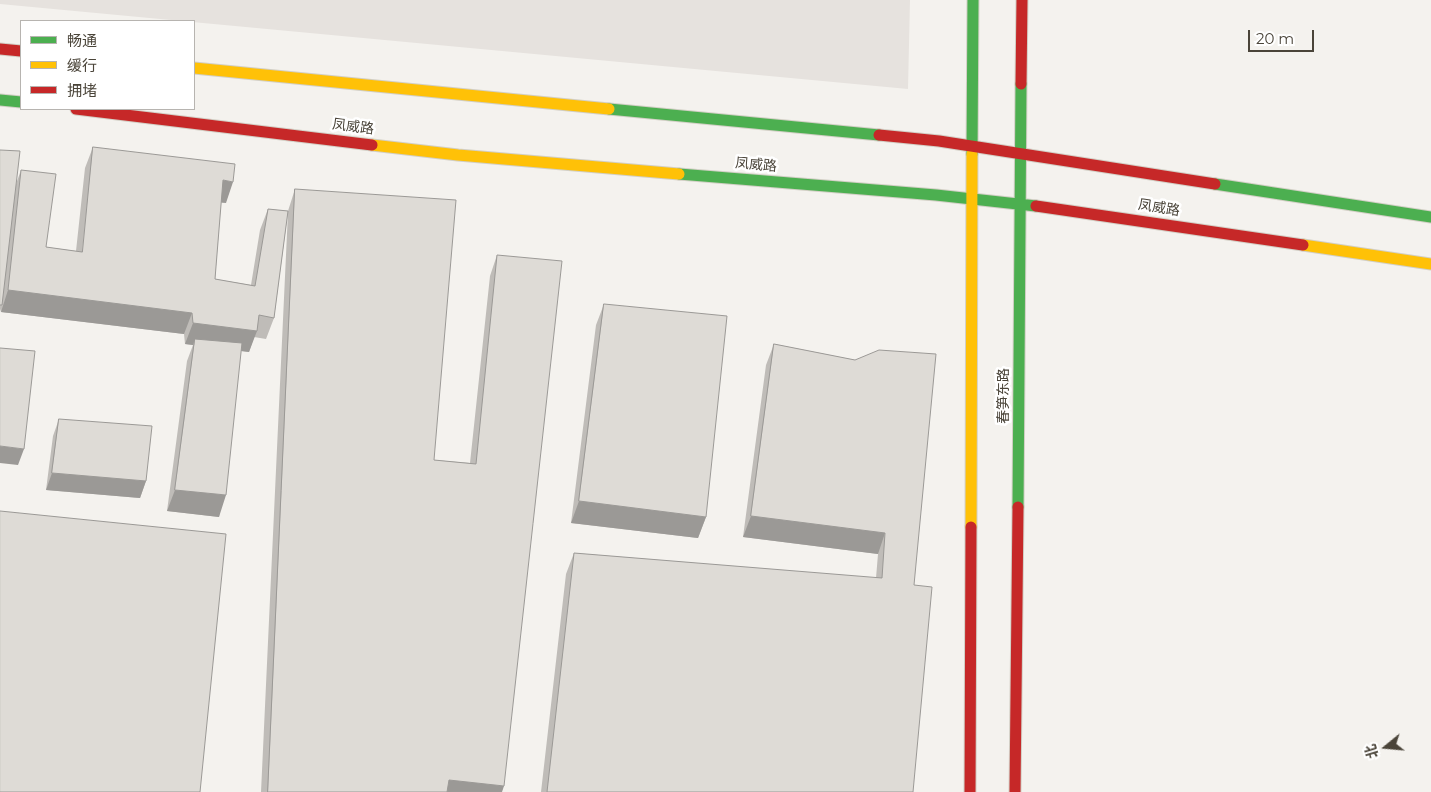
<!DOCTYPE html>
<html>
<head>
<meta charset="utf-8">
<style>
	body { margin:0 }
	#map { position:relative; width:1431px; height:792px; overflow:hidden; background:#f4f2ee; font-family:Montserrat,"Noto Sans SC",sans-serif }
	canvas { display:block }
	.legend { position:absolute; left:20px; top:20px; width:175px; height:90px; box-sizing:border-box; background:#fff; border:1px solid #b7b4b0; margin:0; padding:6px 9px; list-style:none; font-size:15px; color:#4a4439 }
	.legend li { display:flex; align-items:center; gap:10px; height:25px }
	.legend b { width:25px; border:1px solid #b7b4b0 }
	.north { position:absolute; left:1361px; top:722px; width:50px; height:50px; -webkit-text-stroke:4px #fff; paint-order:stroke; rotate:253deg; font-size:14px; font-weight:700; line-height:20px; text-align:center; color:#4a4439 }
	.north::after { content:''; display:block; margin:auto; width:18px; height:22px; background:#4a4439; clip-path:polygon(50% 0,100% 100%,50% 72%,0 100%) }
	.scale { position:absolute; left:1248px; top:30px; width:66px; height:22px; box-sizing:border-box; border:2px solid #4a4439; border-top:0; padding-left:6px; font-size:15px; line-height:18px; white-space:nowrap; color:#4a4439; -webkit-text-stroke:4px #fff; paint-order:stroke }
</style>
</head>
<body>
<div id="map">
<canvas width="1431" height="792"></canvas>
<ul class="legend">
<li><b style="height:6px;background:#4caf50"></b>畅通</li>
<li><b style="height:6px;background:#ffc107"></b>缓行</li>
<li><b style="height:6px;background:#c62828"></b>拥堵</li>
</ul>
<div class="north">北</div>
<div class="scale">20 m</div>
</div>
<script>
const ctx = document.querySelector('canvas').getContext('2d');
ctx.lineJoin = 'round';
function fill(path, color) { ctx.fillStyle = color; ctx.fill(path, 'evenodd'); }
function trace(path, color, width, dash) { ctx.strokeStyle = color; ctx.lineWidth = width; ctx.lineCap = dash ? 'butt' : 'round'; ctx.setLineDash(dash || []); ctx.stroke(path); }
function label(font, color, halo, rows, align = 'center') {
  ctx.font = font + ' Montserrat,"Noto Sans SC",sans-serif'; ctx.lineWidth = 5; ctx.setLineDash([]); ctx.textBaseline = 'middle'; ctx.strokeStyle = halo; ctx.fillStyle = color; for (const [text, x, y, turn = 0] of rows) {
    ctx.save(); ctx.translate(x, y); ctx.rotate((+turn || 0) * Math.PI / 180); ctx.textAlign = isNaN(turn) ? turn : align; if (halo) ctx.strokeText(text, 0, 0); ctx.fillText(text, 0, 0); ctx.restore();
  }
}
fill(new Path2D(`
	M0 0H910L908 89 0 4Z`), '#e6e2de');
const fast = new Path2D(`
	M0 100 21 102
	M609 109 879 135
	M972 154 973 0
	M679 174 936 195 1036 206
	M1215 184 1431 217
	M1018 507 1021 84`);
const slow = new Path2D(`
	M194 68 609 109
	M372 145 458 155 679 174
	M1303 245 1431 264
	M971 527 972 154`);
const jam = new Path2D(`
	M0 49 21 51
	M1021 84 1022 0
	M76 109 372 145
	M879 135 939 141 1215 184
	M1036 206 1303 245
	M970 792 971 527
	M1015 792 1018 507`);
trace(fast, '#d2cfc5', 13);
trace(slow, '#d2cfc5', 13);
trace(jam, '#d2cfc5', 13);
trace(fast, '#4caf50', 11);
trace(slow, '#ffc107', 11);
trace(jam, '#c62828', 11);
fill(new Path2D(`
	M93 147 226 203 221 202 215 279 251 285 260 230 268 209 288 211 295 189 434 460 470 463 490 276 497 255 502 792H261L288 212 274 318 266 339 254 337 249 352 241 351 219 517 167 511 187 361 193 345 185 344 184 334 1 312V309L0 312V150L16 184 21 170 46 247 76 251 85 168Z
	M604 304 706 517 698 538 571 523 596 325Z
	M774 344 855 360 914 585 913 792H541L566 574 574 553 876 578 878 554 743 537 766 365Z
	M59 419 146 481 140 498 46 490 53 436Z`), '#bfbcb8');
fill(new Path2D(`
	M223 180 233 182 226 203 215 202Z
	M8 290 192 313 184 334 1 312Z
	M193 323 257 331 249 352 194 345 195 339 193 345 185 344Z
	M0 446 24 449 18 465 0 463Z
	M52 473 146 481 140 498 46 490Z
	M175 490 226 495 219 517 167 511Z
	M579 501 706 517 698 538 571 523Z
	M751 516 885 533 878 554 743 537Z
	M449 780 504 786 502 792H444Z`), '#9b9996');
const building = new Path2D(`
	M93 147 235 164 233 182 223 180 215 279 255 286 268 209 288 211 274 318 259 315 257 331 193 323 192 313 8 290 21 170 56 174 46 247 82 252Z
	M0 150 20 151 2 305H0Z
	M295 189 456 200 434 460 476 464 497 255 562 261 504 786 449 780 447 792H268Z
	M604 304 727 316 706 517 579 501Z
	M195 339 242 343 226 495 175 490Z
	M774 344 855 360 879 350 936 354 914 585 932 587 913 792H547L574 553 882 578 885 533 751 516Z
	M0 348 35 351 24 449 0 446Z
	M59 419 152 426 146 481 52 473Z
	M0 511 226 534 200 792H0Z`);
fill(building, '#dedbd6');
trace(building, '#9b9996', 1);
label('14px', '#4a4439', '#fff', [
	["凤威路",353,127,7],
	["凤威路",756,165,5],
	["凤威路",1159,208,9],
	["春笋东路",1004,396,-90]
]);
</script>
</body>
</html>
